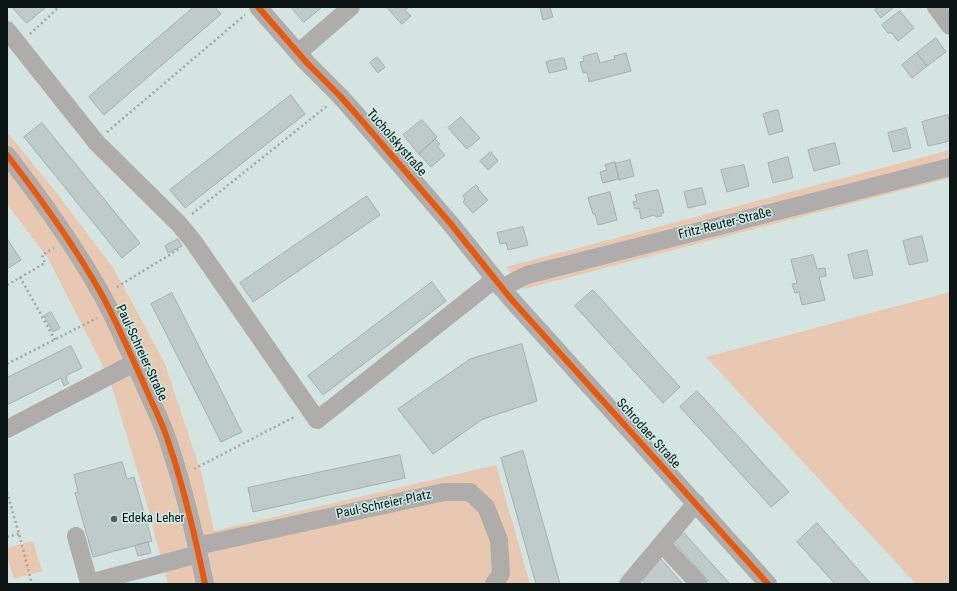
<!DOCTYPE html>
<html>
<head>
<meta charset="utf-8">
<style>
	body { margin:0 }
	#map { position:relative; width:957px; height:591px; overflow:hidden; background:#d4e4e1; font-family:"Roboto Condensed",sans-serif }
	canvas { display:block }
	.frame { position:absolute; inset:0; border:8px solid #0b1614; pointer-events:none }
</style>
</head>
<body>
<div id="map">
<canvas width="957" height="591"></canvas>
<div class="frame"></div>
</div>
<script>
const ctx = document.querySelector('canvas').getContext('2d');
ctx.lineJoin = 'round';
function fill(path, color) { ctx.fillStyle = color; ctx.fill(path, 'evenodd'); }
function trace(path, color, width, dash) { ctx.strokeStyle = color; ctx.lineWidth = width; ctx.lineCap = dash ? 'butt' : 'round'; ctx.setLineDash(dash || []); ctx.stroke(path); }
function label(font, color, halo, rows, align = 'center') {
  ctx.font = font + ' "Roboto Condensed",sans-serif'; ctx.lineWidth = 3; ctx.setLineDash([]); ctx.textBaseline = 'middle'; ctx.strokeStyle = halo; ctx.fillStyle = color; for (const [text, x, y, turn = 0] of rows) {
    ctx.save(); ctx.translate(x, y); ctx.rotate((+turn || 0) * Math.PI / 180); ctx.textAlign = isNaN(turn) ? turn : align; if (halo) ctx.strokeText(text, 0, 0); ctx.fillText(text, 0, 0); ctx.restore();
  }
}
fill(new Path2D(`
	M7 132 55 191 114 269 165 364 201 472 214 531 496 465 530 584H168L141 483 110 380 48 258 7 204Z
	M950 150V178L524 289 506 267Z
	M950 292V584H916L706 357Z
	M33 541 42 571 14 579 7 556V548Z`), '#e8c8b1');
const building = new Path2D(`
	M12 7H46L27 23Z
	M194 7H215L221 14 104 115 89 97Z
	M291 7H320L321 8 304 22Z
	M387 7H409L405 10 411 16 402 24Z
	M545 7H550L553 17 543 20 540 8Z
	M879 7H894L881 18 875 10Z
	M900 11 914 28 898 41 892 33H888L882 25Z
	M936 38 946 52 927 66 917 53Z
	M597 53 600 63 615 59 614 56 626 53 631 71 589 82 587 72 583 73 580 62 584 61 583 57Z
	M917 53 927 66 912 78 902 65Z
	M377 57 385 67 378 73 370 63Z
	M564 58 567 69 549 73 546 62Z
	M291 95 305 114 185 208 170 190Z
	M778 110 783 131 769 135 763 114Z
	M948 115 950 125V141L928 146 922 122Z
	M461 117 480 138 467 149 448 128Z
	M422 120 437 137 419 154 403 135Z
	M42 123 140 243 122 258 24 137Z
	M906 128 911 148 893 152 888 133Z
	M435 139 440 144 437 146 445 155 431 167 419 154Z
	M835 143 840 164 814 171 808 150Z
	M491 152 498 161 488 170 480 161Z
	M788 157 793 178 773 183 768 163Z
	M630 160 634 176 619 180 615 164Z
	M615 162 619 179 603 183 600 172 607 170 605 165Z
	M744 165 749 186 727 192 721 170Z
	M476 185 479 188 478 189 488 200 473 213 463 202 465 199 463 196Z
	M702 188 706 204 688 208 684 192Z
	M658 190 664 213H662L661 216 656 217 654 215 641 219 639 208 635 209 633 202 637 201 635 195Z
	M610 192 617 220 598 225 595 214H593L588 198Z
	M367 196 380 215 253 302 240 283Z
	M523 227 528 245 508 250 506 243 500 244 497 233Z
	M922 236 928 261 909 265 903 241Z
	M178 239 182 246 168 253 165 246Z
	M8 240 21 260 7 269V241Z
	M867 250 873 275 854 279 848 255Z
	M813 255 817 269 825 268 826 276 819 277 825 300 802 305 799 292 795 293 792 284 797 283 791 260Z
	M432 282 446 301 323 395 308 376Z
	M593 290 680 387 663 403 575 306Z
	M172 293 242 432 221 442 151 304Z
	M51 312 60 328 53 332 44 316Z
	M522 344 537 401 483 419 433 454 398 409 470 359Z
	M71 346 82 368 67 375 66 379 69 383 64 386 61 378 7 405V378Z
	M697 391 789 492 771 507 680 407Z
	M523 451 560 584H536L501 458Z
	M400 455 405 478 253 512 248 488Z
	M122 462 127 479 134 477 152 541 93 557 75 493 78 492 74 475Z
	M817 523 871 584H835L797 542Z
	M684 533 730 584H711L674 542Z
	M148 542 151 553 138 556 135 546Z
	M660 558 683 584H646L639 576Z`);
fill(building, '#becbc8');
trace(building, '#a4b0ae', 1);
trace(new Path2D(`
	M30 34 59 7
	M107 132 245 15
	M192 214 327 106
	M20 277 55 340
	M7 285 45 263 42 255 54 248
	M117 287 179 249
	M7 364 97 318
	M194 469 296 416
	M7 492 19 534 32 584
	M7 537 19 534`), '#a2a7a5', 2.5, [2, 3]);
trace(new Path2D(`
	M258 7 307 63 340 96 356 114 450 223 511 299 768 584
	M936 7 950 26
	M7 30 96 142 179 224 193 241 317 420 495 279
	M298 53 351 7
	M7 155C42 200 74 245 102 295 117 323 130 353 143 382 151 402 162 421 168 441 184 487 195 536 205 584
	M501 288 527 275 950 167
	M7 429 134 363
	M76 536 89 583 199 554
	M662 544 699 584
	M197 546 444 492H470L486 507 499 540 501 574 494 584
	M628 584 696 503`), '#aeadab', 18);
trace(new Path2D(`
	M258 7 307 63 340 96 356 114 450 223 511 299 768 584
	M7 155C42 200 74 245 102 295 117 323 130 353 143 382 151 402 162 421 168 441 184 487 195 536 205 584`), '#e8590c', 6);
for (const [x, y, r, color] of [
	[114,519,4,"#515e5c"]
]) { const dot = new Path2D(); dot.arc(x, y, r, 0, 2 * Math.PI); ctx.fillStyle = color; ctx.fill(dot); trace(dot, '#cdebe5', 1.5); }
label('13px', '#0b1614', '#cdebe5', [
	["Tucholskystraße",396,143,49],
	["Fritz-Reuter-Straße",725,224,-14],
	["Paul-Schreier-Straße",141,353,65],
	["Schrodaer Straße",648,434,48],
	["Paul-Schreier-Platz",384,505,-12]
]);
label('13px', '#0b1614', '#cdebe5', [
	["Edeka Leher",122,519]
], 'left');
</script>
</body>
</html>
